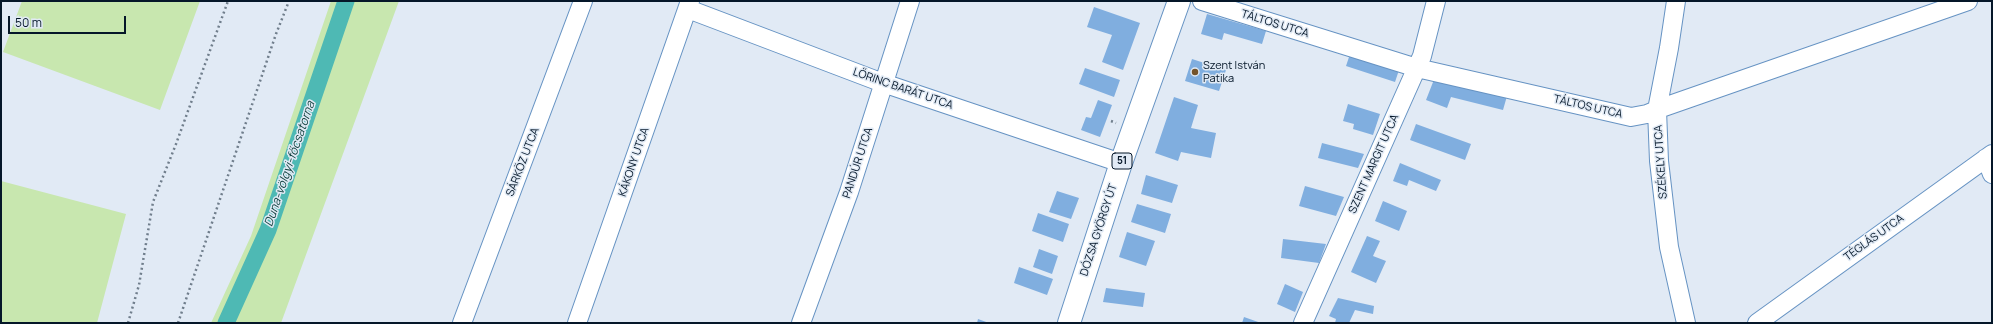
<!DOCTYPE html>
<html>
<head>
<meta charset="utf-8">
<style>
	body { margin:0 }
	#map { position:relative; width:1993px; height:324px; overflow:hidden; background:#e1eaf5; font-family:Manrope,sans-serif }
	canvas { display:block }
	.frame { position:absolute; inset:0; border:2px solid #051729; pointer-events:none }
	.scale { position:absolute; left:8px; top:16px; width:118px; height:18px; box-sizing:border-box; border:2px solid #051729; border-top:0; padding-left:5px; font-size:12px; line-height:14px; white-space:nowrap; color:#051729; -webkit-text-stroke:3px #e1eaf5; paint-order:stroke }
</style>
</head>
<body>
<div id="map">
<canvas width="1993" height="324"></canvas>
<div class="frame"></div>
<div class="scale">50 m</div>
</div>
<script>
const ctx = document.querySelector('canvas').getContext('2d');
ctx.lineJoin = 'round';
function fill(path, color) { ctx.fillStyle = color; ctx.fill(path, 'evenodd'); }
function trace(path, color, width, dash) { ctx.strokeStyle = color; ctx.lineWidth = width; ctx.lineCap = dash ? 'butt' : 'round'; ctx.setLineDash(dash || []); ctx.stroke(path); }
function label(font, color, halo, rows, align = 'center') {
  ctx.font = font + ' Manrope,sans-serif'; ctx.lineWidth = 3; ctx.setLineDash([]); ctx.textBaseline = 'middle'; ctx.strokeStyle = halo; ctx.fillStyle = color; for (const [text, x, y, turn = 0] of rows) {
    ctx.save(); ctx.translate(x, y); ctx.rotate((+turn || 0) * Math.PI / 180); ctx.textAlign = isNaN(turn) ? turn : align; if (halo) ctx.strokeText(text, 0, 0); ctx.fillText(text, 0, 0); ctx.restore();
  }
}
fill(new Path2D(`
	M22 1H200L160 110 3 52Z
	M331 1H399L281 323H211L251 236Z
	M1 181 126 214 97 323H1Z`), '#c8e7af');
trace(new Path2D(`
	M226 323 268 230 346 1`), '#4eb9b4', 17);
fill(new Path2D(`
	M1094 7 1140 23 1123 70 1102 62 1112 35 1087 27Z
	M1207 14 1266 31 1262 44 1224 33 1222 40 1201 34Z
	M1351 51 1400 67 1395 82 1346 66Z
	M1192 59 1226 70 1219 91 1185 81Z
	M1085 68 1120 80 1114 97 1079 84Z
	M1435 77 1507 96 1503 110 1451 97 1447 108 1426 100Z
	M1174 97 1198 105 1191 128 1216 133 1211 158 1181 152 1178 161 1155 153Z
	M1098 100 1112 105 1100 137 1081 130 1086 117 1091 118Z
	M1348 104 1380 114 1373 135 1353 129 1354 124 1343 121Z
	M1416 124 1471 144 1465 160 1410 140Z
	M1322 143 1364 154 1358 168 1318 158Z
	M1400 163 1441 180 1436 191 1409 180 1407 186 1393 181Z
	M1146 175 1178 185 1172 203 1141 194Z
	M1305 186 1344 197 1336 216 1299 206Z
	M1057 191 1079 198 1071 219 1049 212Z
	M1383 201 1407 211 1399 231 1375 221Z
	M1137 204 1171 214 1165 233 1131 222Z
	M1038 213 1069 224 1063 242 1032 231Z
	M1127 232 1155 241 1146 266 1119 257Z
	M1367 236 1380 241 1373 256 1386 261 1376 283 1351 272Z
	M1283 239 1326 244 1319 263 1281 258Z
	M1039 249 1058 256 1052 274 1033 267Z
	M1019 267 1053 279 1047 295 1014 283Z
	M1285 284 1303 292 1295 312 1277 304Z
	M1106 288 1145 293 1143 307 1103 302Z
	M1338 298 1374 306 1373 314 1355 310 1349 323H1335L1336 319 1329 316Z
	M1244 317 1261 323H1242Z
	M978 319 989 323H977Z`), '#80aedf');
const minor = new Path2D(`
	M1202 1 1417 68 1631 117 1647 114 1664 107 1968 1
	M1676 1 1669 48 1657 110 1659 161 1669 247 1686 323
	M688 9 883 83 1121 163
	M1986 158 1992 174
	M462 323 583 1
	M577 323 690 1
	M801 323 849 192 910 1
	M1303 323 1422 56 1436 1
	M1757 323 1992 154`);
const primary = new Path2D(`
	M1069 323 1121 163 1179 1`);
trace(minor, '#6693c3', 20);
trace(primary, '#6693c3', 24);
trace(new Path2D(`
	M1111 121 1116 123
	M128 323 139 285 153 202 176 144 228 1
	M178 323 276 34 289 1`), '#707e8c', 2.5, [2, 3]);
trace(minor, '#fff', 18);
trace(primary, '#fff', 22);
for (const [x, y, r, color] of [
	[1195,72,4,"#74532a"]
]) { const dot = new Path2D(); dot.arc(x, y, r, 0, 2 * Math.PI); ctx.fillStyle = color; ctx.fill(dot); trace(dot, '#e1eaf5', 1.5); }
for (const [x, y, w] of [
	[1122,161,20]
]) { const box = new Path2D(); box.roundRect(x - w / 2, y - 8, w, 16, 3); ctx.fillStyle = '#e1eaf5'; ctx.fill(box); trace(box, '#051729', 1); }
label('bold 10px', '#051729', null, [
	["51",1122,161]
]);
label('11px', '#051729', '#e1eaf5', [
	["TÁLTOS UTCA",1275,24,17],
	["LŐRINC BARÁT UTCA",903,89,19],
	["TÁLTOS UTCA",1588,107,13],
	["SÁRKÖZ UTCA",523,162,-69],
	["KÁKONY UTCA",634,162,-71],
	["SZÉKELY UTCA",1661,162,-94],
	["PANDÚR UTCA",858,163,-72],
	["SZENT MARGIT UTCA",1374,164,-66],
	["DÓZSA GYÖRGY ÚT",1099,230,-72],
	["TÉGLÁS UTCA",1874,238,-36]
]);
label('11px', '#051729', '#e1eaf5', [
	["Szent István",1203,66],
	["Patika",1203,79]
], 'left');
label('italic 12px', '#154543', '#e1eaf5', [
	["Duna-völgyi-főcsatorna",290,164,-71]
]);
</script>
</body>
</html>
